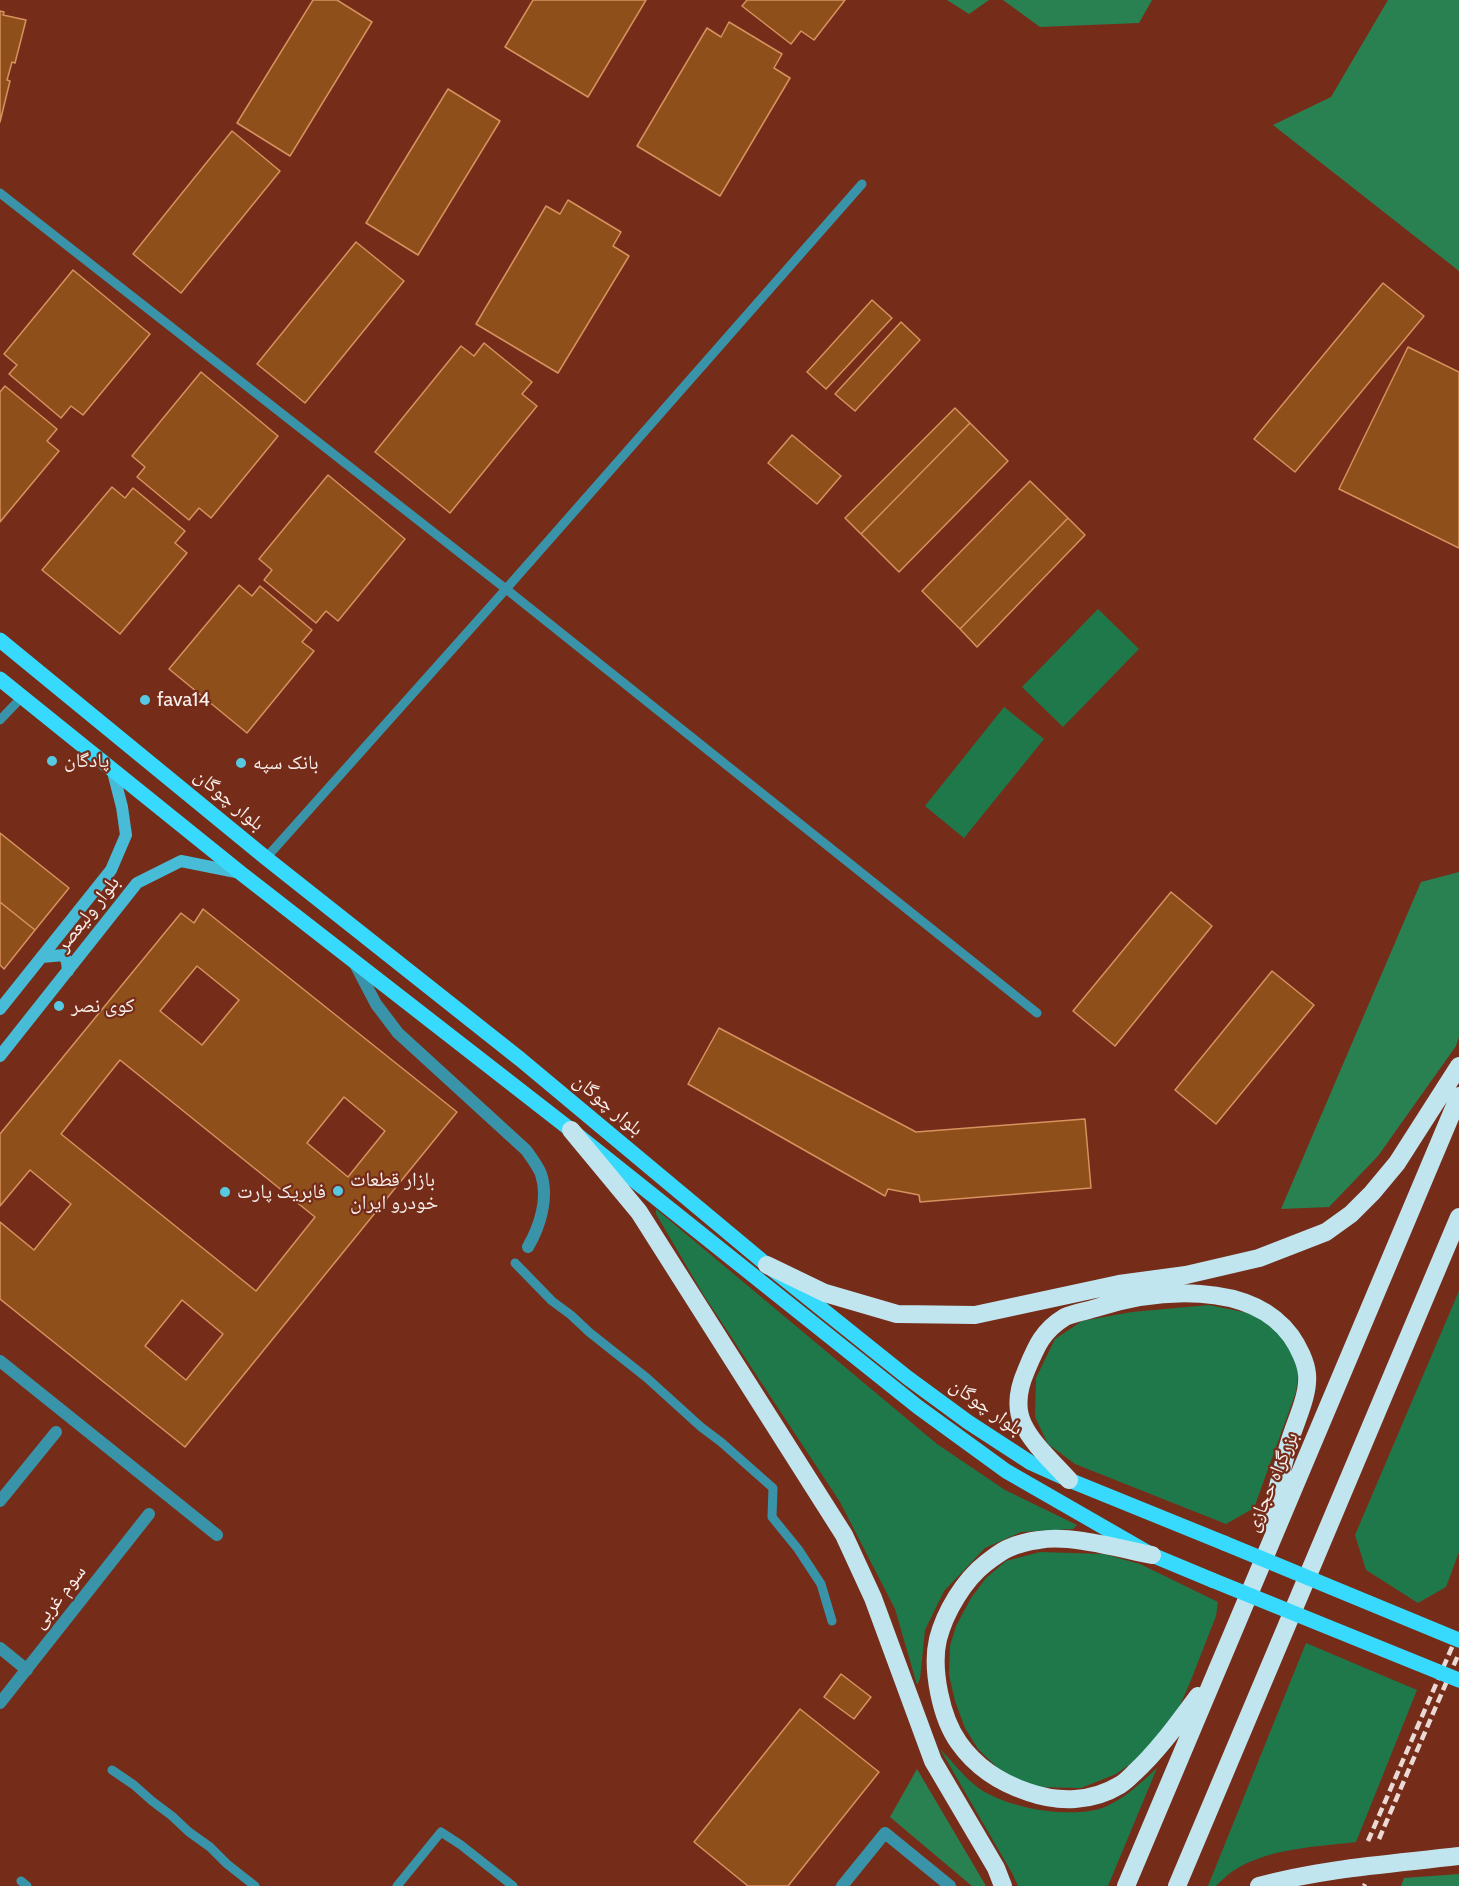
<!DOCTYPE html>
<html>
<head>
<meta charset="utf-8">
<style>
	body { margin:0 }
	canvas { display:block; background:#752c19 }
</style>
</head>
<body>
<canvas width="1459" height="1886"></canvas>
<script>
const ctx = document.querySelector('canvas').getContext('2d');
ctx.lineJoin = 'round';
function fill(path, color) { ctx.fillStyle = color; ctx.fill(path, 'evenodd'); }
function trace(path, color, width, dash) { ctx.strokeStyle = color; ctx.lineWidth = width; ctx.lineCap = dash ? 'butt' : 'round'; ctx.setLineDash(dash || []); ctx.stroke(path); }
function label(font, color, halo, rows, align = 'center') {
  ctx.font = font + ' Cabin,"Noto Naskh Arabic",sans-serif'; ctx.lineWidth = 4.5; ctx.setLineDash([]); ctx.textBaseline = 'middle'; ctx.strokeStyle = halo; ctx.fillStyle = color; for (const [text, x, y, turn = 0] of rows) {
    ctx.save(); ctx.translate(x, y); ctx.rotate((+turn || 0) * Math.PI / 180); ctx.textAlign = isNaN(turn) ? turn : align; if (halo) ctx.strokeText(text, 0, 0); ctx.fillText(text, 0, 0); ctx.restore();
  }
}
fill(new Path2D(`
	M1098 609 1139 649 1063 727 1022 687Z
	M1004 707 1044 739 964 838 925 806Z
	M656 1209 937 1444 1005 1490 1077 1525 1073 1529 1021 1532 985 1548 944 1591 925 1630 920 1679 917 1685 895 1609 840 1502 703 1294 656 1214Z
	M1459 1291V1552L1446 1587 1418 1603 1366 1570 1355 1535Z
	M1209 1305 1253 1314 1287 1337 1299 1367 1296 1392 1254 1508 1226 1524 1075 1464 1048 1444 1035 1417 1036 1378 1055 1339 1082 1321 1132 1312Z
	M1040 1552 1104 1554 1140 1564 1218 1602 1216 1616 1191 1680 1178 1710 1150 1750 1116 1774 1081 1788 1035 1787 1005 1775 978 1749 965 1728 955 1701 949 1675 950 1646 956 1626 971 1598 986 1578 1006 1561Z
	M1306 1643 1417 1690 1356 1842C1316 1847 1268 1848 1233 1871 1227 1875 1221 1881 1216 1886H1208Z
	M940 1749C952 1761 963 1776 976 1786 1003 1808 1072 1820 1105 1807 1125 1798 1141 1783 1157 1768L1108 1886H1018L1012 1873Z`), '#1e784a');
fill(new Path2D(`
	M947 0H989L969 14Z
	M1003 0H1152L1139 23 1040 27Z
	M1388 0H1459V271L1273 125 1331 97Z
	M1459 872V1037L1456 1046 1378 1156 1329 1207 1281 1209 1421 882Z
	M917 1769 986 1886H972L890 1817Z
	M1459 1874V1886H1401L1404 1878Z`), '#298152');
const building = new Path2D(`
	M313 0H337L372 22 290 156 237 123Z
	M533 0H646L588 97 505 47Z
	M747 0H845L814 40 801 31 791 44 742 6Z
	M0 11 4 12 3 15 26 20 15 63 12 62 7 80 10 81 0 122Z
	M729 22 782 54 774 68 790 78 720 196 637 146 707 28 721 37Z
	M448 89 500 121 418 255 366 223Z
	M232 131 280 171 181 293 133 254Z
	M568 200 621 232 613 246 629 256 558 373 476 324 546 206 560 214Z
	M356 242 404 281 305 403 257 364Z
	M73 270 150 334 83 415 71 406 61 418 9 374 17 365 4 354Z
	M1383 283 1424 316 1295 472 1254 439Z
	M872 300 892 318 826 389 807 372Z
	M901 322 920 340 855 411 835 394Z
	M484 343 532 382 522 394 537 406 450 513 375 452 461 346 474 356Z
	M1408 347 1459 372V548L1339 489Z
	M201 372 278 436 211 518 199 508 189 520 137 477 145 467 132 456Z
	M5 386 57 429 47 441 59 451 0 522V392Z
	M955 408 970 423 861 534 845 518Z
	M970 423 1008 461 899 572 861 534Z
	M792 435 841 476 817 504 768 463Z
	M328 475 405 539 338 621 326 611 316 623 264 580 272 570 259 559Z
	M1030 481 1068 518 960 629 922 591Z
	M112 487 125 498 133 488 185 531 175 543 187 553 120 634 42 570Z
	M1068 518 1085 535 977 647 960 629Z
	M239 585 252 596 260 586 312 630 302 642 314 651 247 733 169 669Z
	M0 833 69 888 35 930 0 902Z
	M1171 892 1212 926 1115 1046 1073 1011Z
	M0 902 35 930 4 969 0 965Z
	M203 909 457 1112 185 1447 0 1299V1222L34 1250 71 1204 30 1170 0 1206V1134L181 913 194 923ZM197 966 239 1000 202 1045 160 1011ZM120 1060 315 1217 256 1291 61 1134ZM344 1097 385 1131 348 1177 307 1143ZM182 1300 223 1334 186 1380 145 1346Z
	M1272 971 1314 1005 1216 1124 1175 1090Z
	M719 1028 916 1132 1085 1119 1091 1188 920 1202 919 1195 888 1189 885 1196 688 1084Z
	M841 1674 871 1697 854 1719 824 1697Z
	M800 1709 879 1772 788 1886H748L694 1842Z`);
fill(building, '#8f4f1a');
trace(building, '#d7915f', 1.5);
trace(new Path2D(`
	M0 193 506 589 1037 1013
	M0 720 22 697
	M266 858 506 589 862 184
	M515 1263 552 1301 571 1315 589 1332 647 1378 701 1427 721 1442 773 1488 772 1517 798 1549 821 1584 832 1621
	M112 1770 134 1785 152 1801 172 1816 189 1832 210 1847 227 1864 255 1886
	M21 1881 27 1886
	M397 1886 441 1832 461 1845 513 1886`), '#3a94a9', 9);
trace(new Path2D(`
	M355 964 376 1004 398 1033 526 1150C531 1157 538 1166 541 1174 549 1198 540 1226 528 1247
	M0 1361 217 1535
	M0 1501 56 1432
	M0 1648 27 1670
	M0 1703 149 1514
	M842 1886 885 1833 950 1886`), '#3a94a9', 12);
trace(new Path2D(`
	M42 957 64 955 67 962 68 971
	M0 1009 111 870 126 835 122 807 112 768
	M0 1056 137 883 181 861 241 873`), '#48bbd6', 12);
trace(new Path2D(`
	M0 640 266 858 520 1059 767 1265 908 1378 968 1422 1031 1463 1069 1480 1224 1543
	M0 679 242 874 571 1130 918 1407 1006 1471 1152 1555 1212 1580`), '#37dafd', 15);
trace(new Path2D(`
	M571 1130 639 1212 844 1535 873 1598 933 1761 996 1868 1003 1886
	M767 1265 825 1293 897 1314 975 1315 1119 1284 1186 1275 1259 1258 1326 1232 1351 1214 1372 1193 1397 1163 1459 1066
	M1069 1480C1054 1463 1033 1445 1023 1424 1015 1407 1019 1387 1026 1371 1036 1347 1042 1331 1065 1317 1074 1313 1086 1311 1096 1308 1155 1289 1250 1280 1291 1336 1298 1346 1306 1362 1307 1374 1309 1395 1296 1420 1290 1440 1282 1466 1277 1493 1270 1520L1272 1524
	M1152 1555C1121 1549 1070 1534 1039 1540 1030 1541 1018 1544 1009 1548 1001 1551 993 1558 986 1563 964 1580 945 1612 938 1639 931 1669 941 1718 959 1743 976 1767 1001 1783 1028 1792 1059 1803 1092 1802 1120 1785 1125 1782 1130 1777 1134 1773 1158 1751 1178 1723 1198 1696
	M1126 1886 1459 1096
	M1177 1886 1459 1217
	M1259 1886C1324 1868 1392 1864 1459 1856`), '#c1e5ef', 18);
trace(new Path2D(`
	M1379 1839 1459 1653
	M1368 1841 1459 1631
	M1364 1886 1365 1884`), '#ead9d4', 4.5, [9, 4.5]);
trace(new Path2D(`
	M1224 1543 1459 1640
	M1212 1580 1459 1680`), '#37dafd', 15);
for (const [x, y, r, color] of [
	[145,700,6,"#58c9e3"],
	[52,761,6,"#58c9e3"],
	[241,763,6,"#58c9e3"],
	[59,1006,6,"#58c9e3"],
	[338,1191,6,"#58c9e3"],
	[225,1192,6,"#58c9e3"]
]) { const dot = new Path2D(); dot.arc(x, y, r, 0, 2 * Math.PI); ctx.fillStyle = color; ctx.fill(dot); trace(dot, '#752c19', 2); }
label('20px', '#f9f0ed', '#752c19', [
	["fava14",157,700],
	["پادگان",64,761],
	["بانک سپه",253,763],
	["کوی نصر",71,1006],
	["بازار قطعات",350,1180],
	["خودرو ایران",350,1203],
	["فابریک پارت",237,1192]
], 'left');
label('20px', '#f9f0ed', '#752c19', [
	["بلوار چوگان",229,800,40],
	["بلوار ولیعصر",88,914,-52],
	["بلوار چوگان",608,1105,40],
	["بلوار چوگان",986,1407,35],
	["بزرگراه حجازی",1272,1482,-67],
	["سوم غربی",59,1597,-52]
]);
</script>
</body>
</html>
